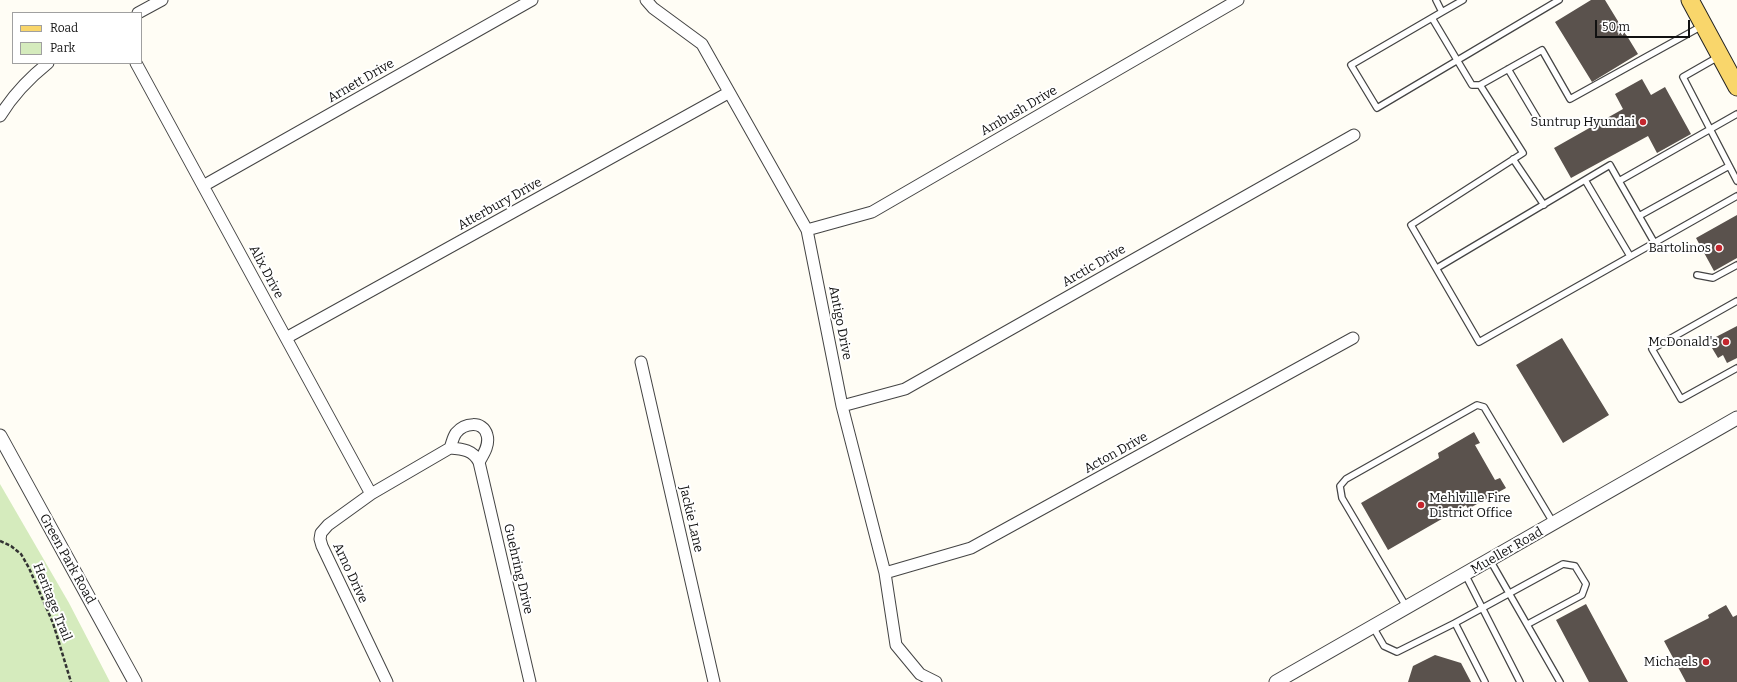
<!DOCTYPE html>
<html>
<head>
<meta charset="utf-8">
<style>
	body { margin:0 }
	#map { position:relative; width:1737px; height:682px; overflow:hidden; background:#fffdf5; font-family:Bitter,serif }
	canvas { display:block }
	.legend { position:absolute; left:12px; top:12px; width:130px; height:52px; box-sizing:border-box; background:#fff; border:1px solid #a0a0a0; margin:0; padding:5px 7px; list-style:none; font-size:12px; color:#111 }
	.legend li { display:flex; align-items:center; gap:8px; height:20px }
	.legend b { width:20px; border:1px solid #a0a0a0 }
	.scale { position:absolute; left:1595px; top:20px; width:95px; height:18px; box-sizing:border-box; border:2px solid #111; border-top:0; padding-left:5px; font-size:12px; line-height:14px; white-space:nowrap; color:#111; -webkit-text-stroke:3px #fff; paint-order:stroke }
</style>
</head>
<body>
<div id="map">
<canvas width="1737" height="682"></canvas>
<ul class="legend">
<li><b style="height:5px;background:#f9d66b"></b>Road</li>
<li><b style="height:11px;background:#d5ebbd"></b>Park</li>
</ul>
<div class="scale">50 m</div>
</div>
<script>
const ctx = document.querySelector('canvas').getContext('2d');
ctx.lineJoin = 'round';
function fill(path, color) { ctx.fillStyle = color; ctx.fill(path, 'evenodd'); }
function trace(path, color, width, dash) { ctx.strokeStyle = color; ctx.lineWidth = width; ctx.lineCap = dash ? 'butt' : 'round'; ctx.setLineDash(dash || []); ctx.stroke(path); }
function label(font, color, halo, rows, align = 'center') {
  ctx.font = font + ' Bitter,serif'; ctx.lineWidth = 4; ctx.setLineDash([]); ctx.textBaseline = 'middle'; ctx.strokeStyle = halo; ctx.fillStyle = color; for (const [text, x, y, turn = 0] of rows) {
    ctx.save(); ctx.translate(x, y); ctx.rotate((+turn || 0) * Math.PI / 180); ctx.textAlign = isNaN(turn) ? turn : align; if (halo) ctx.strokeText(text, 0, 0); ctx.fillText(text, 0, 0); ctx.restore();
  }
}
fill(new Path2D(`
	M0 484 69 603 110 682H0Z`), '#d5ebbd');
fill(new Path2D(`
	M1591 0H1605L1638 54 1592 82 1555 22Z
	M1642 79 1651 95 1665 87 1691 134 1657 153 1648 136 1571 178 1554 148 1623 109 1615 94Z
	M1737 215V258L1714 271 1696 238Z
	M1737 326V358L1727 363 1723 355 1718 358 1712 348 1716 346 1712 339Z
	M1562 338 1609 415 1563 443 1516 365Z
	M1474 432 1480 443 1475 445 1495 480 1500 478 1506 488 1468 509 1466 505 1388 550 1361 503 1439 458 1438 453Z
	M1586 604 1628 682H1589L1556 620Z
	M1726 605 1733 617 1737 615V682H1686L1664 641 1709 618 1708 615Z
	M1435 655 1461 663 1471 682H1408L1413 666Z`), '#5a524d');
const service = new Path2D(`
	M1436 0 1442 12 1463 0
	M1442 12 1351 65 1377 108 1559 0
	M1432 18 1472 85H1480L1523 153 1411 225 1479 342 1737 196
	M1718 57 1683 77 1737 181
	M1508 69 1540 123
	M1480 85 1542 50 1570 99 1702 26
	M1513 159 1544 205
	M1585 180 1630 256
	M1639 216 1729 166
	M1654 242 1619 181 1737 114
	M1437 268 1610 165 1619 181
	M1697 275 1713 278 1737 265
	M1737 301 1652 349 1681 399 1737 368
	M1490 560 1560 682
	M1465 574 1520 682
	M1407 608 1342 498 1340 486 1346 479 1477 405 1484 407 1554 524
	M1455 623 1563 564 1575 566 1586 584 1582 595 1528 624
	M1373 627 1384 646 1397 652 1455 623 1485 682`);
const minor = new Path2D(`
	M646 0 653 8 702 44 807 230 842 406 885 573 896 645 920 674 936 682
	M138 13 162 0
	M136 63 371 494
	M0 116C13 95 28 79 48 63
	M203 186 532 0
	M807 230 872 212 1238 0
	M286 338 728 93
	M641 362 714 682
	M842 406 905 389 1354 135
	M450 448C452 443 453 437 456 433 464 423 483 420 487 435 490 445 483 455 479 462
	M885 573 971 548 1353 338
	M387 682 322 546 320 539 321 533 328 525 371 494 450 448C463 449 473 450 479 462L530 682`);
const tertiary = new Path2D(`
	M0 436 135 682
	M1276 682 1737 418`);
const primary = new Path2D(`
	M1690 0 1737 87`);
trace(service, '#444', 8);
trace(minor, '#444', 13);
trace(tertiary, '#444', 15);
trace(primary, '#222', 19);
trace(new Path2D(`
	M0 541 11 546 21 554 29 568 53 623 71 682`), '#333', 2.5, [4, 2]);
trace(service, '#fff', 5.5);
trace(minor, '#fff', 11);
trace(tertiary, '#fff', 13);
trace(primary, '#f9d66b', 17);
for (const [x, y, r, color] of [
	[1643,122,4,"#c4262e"],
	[1719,248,4,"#c4262e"],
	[1726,342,4,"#c4262e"],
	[1421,505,4,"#c4262e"],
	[1706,662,4,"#c4262e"]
]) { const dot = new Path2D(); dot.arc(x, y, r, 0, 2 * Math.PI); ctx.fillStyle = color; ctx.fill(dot); trace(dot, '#fff', 1.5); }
label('13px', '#111', '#fff', [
	["Arnett Drive",361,81,-30],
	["Ambush Drive",1019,111,-30],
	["Atterbury Drive",500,204,-29],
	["Arctic Drive",1094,266,-30],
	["Alix Drive",266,272,62],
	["Antigo Drive",840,323,79],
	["Acton Drive",1116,453,-29],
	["Jackie Lane",691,519,77],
	["Mueller Road",1507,551,-30],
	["Green Park Road",67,559,61],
	["Guehring Drive",518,569,77],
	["Arno Drive",350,573,65],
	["Heritage Trail",52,602,68]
]);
label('13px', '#111', '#fff', [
	["Suntrup Hyundai",1635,122],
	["Bartolinos",1711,248],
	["McDonald's",1718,342],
	["Mehlville Fire",1429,498,"left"],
	["District Office",1429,513,"left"],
	["Michaels",1698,662]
], 'right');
</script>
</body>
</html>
